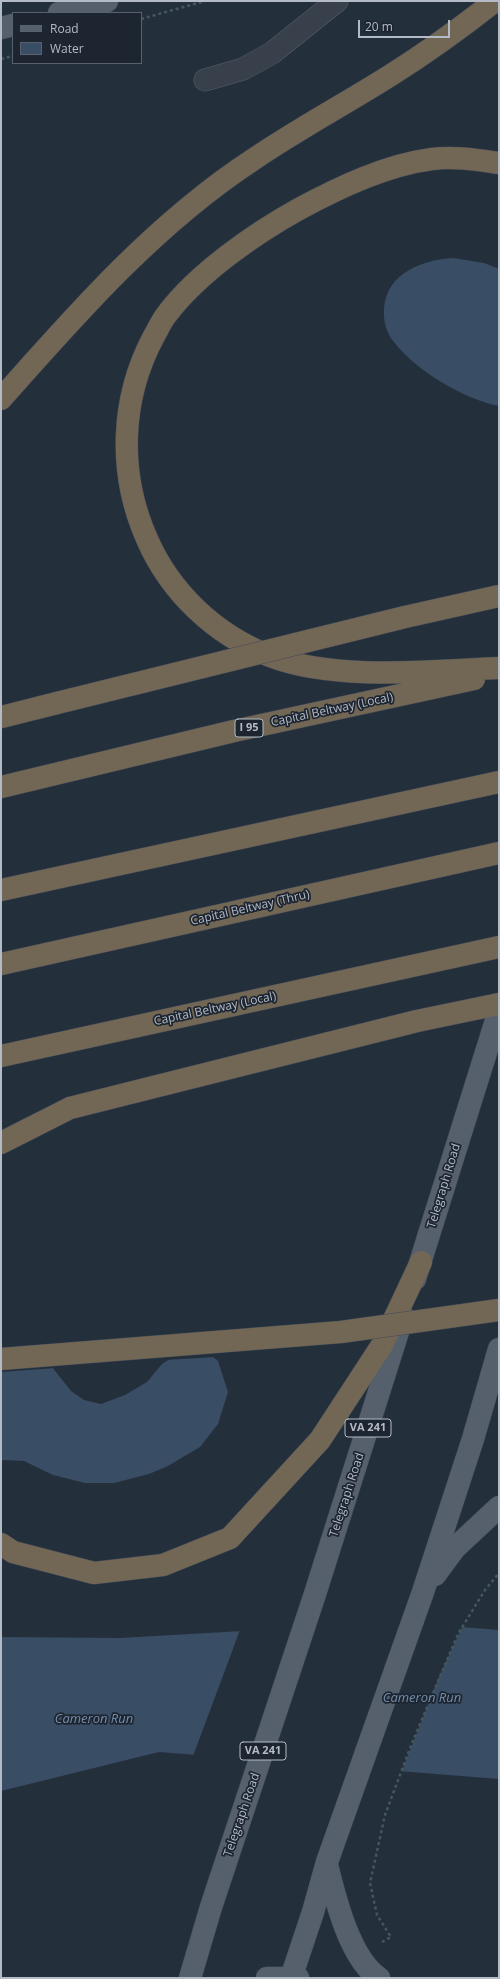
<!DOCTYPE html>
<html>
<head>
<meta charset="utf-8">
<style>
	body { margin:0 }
	#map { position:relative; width:500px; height:1979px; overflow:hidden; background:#242f3c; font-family:"Open Sans",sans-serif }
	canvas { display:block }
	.frame { position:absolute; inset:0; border:2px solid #b3bbc7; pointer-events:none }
	.legend { position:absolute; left:12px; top:12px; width:130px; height:52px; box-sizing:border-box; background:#1d2531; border:1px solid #59616d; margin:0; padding:5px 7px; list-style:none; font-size:12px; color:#b3bbc7 }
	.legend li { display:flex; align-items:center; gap:8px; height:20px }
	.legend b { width:20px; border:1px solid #59616d }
	.scale { position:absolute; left:358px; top:20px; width:92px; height:18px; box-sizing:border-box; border:2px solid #b3bbc7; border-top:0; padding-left:5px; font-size:12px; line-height:14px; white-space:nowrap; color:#b3bbc7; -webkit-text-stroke:3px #1d2531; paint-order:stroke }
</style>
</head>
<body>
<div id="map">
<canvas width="500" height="1979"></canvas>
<div class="frame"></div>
<ul class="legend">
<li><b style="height:5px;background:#56606c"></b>Road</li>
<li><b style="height:11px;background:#394d64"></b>Water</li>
</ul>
<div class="scale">20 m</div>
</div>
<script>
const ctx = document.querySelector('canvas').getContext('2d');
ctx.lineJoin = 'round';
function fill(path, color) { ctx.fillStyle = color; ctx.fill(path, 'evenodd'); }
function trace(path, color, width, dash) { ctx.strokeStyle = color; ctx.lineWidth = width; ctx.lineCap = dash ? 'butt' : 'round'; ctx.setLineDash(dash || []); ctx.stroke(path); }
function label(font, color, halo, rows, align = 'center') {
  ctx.font = font + ' "Open Sans",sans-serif'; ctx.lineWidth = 3.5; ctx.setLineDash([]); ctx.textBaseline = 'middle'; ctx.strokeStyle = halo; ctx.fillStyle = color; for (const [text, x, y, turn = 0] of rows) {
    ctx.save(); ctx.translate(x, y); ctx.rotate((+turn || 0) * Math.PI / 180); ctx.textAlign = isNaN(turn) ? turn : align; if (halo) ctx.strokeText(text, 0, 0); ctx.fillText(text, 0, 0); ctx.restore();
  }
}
fill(new Path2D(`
	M453 258 484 263 499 269V406C464 399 416 371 394 342 386 333 383 320 384 308 387 273 422 260 453 258Z
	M206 1351 218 1361 228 1392 218 1424 200 1447 168 1466 149 1474 114 1483H85L53 1475 24 1461 1 1460V1366L52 1367 71 1391 84 1400 101 1404 125 1395 147 1382 162 1364 176 1355Z
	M400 1622 499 1630V1779L159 1752 1 1791V1637L120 1638Z`), '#394d64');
fill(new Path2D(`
	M207 1349 216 1357 164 1360 176 1353Z
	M1 1364 53 1365 55 1368 1 1372Z
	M400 1620 463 1625 439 1677 401 1773 193 1756 240 1630Z`), '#242f3c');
const minor = new Path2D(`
	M205 80 243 69 272 53 337 1`);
const major = new Path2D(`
	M59 13 107 1
	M1 28 13 25
	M415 1279 499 1011
	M435 1575 455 1548 499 1507
	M327 1865C335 1898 350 1959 379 1978
	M190 1978 211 1907 315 1594 403 1316
	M267 1978H298
	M291 1978 313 1912 327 1862 423 1592 473 1439 499 1349`);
const highway = new Path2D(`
	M499 163C478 160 454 156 432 159 386 165 340 187 299 209 254 234 198 273 167 314 162 320 158 329 154 336 120 399 118 474 147 539 170 592 215 635 270 656 334 681 430 671 499 668
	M1 399C78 312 156 223 254 159 298 129 345 104 391 75 426 53 462 27 495 1
	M1 717 57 703
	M1 787 234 731 474 679
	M1 890 499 782
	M1 964 499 853
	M1 1056 499 947
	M1 1143 70 1108 417 1021 499 1004
	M1 1544 13 1552 94 1573 163 1565 230 1538 320 1440 382 1345 421 1262`);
trace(minor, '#565e6a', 23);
trace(major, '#444c58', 23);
trace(highway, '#434b57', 23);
trace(new Path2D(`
	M141 19 205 1
	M1 59 13 56
	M382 1942 391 1937 377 1915 370 1883 385 1815 412 1743 458 1634 485 1590 499 1573`), '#44585a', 2.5, [3, 3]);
trace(minor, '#38404c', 22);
trace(major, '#56606c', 22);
trace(highway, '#726655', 22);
const highwayBridge = new Path2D(`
	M57 703 405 617 499 596
	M1 1359 341 1332 499 1310`);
trace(highwayBridge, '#434b57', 23, []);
trace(highwayBridge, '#726655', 22);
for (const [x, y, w] of [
	[249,728,28],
	[368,1428,46],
	[263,1751,46]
]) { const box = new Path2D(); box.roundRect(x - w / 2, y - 9, w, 18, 3); ctx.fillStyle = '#1d2531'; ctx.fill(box); trace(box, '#b3bbc7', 1); }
label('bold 11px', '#b3bbc7', null, [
	["I 95",249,728],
	["VA 241",368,1428],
	["VA 241",263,1751]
]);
label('12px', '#b3bbc7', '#1d2531', [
	["Capital Beltway (Local)",332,710,-12],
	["Capital Beltway (Thru)",250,908,-13],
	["Capital Beltway (Local)",215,1009,-12],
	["Telegraph Road",444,1186,-73],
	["Telegraph Road",347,1495,-72],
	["Telegraph Road",242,1815,-71]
]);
label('italic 13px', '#748daa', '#1d2531', [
	["Cameron Run",422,1698],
	["Cameron Run",94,1719]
]);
</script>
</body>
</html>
